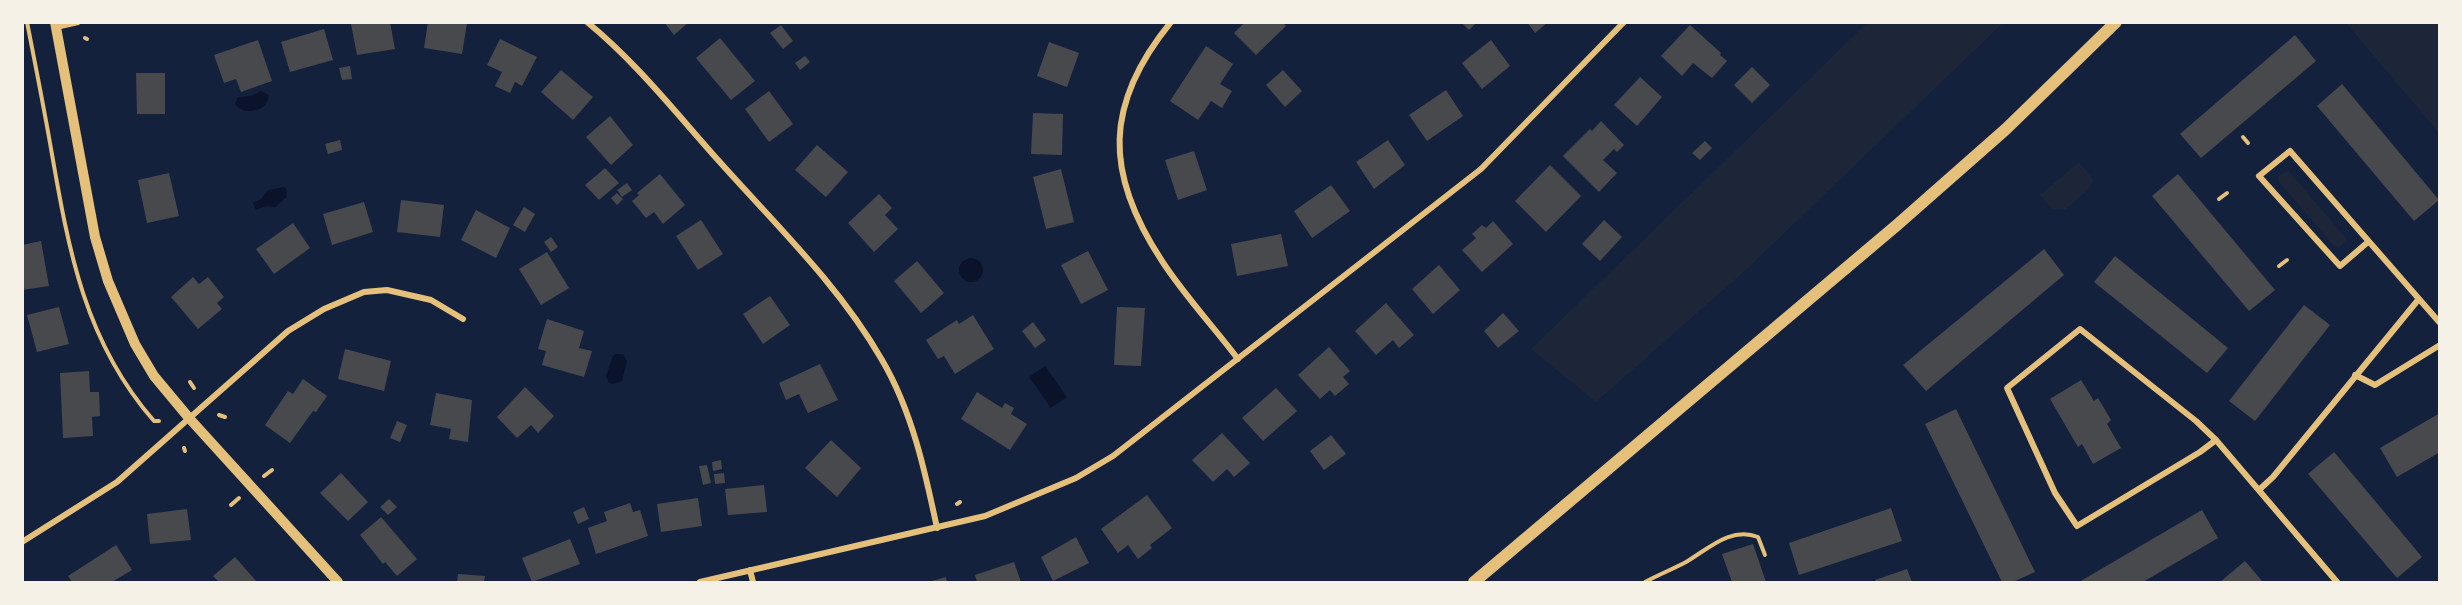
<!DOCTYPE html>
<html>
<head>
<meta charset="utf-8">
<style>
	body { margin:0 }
	#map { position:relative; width:2462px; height:605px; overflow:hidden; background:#14213d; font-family:"Titillium Web",sans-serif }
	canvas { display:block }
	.frame { position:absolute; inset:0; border:24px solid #f6f1e7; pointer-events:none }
</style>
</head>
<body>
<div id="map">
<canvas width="2462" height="605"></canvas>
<div class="frame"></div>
</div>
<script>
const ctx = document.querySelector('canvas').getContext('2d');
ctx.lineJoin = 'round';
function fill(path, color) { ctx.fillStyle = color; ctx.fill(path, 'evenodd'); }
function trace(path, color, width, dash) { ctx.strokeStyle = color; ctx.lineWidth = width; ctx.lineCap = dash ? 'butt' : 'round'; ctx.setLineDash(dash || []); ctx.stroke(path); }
fill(new Path2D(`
	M1867 23H2003L1748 268 1596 402 1531 349Z
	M2346 23H2439V133Z
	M2079 162 2093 179 2091 187 2065 210 2053 209 2040 195Z
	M2286 171H2289L2344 236 2346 240 2339 248 2333 245 2279 182V176Z`), '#1d2539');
fill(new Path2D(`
	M261 91 269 95C269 111 244 117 235 104L238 97 252 96Z
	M283 187 286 188 287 197 275 207 266 206 256 210 253 203 261 199 268 190Z
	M959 270a12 12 0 1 1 24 0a12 12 0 1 1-24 0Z
	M616 354H623L627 361 622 381 613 384 609 383 606 376 613 356Z
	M1045 366 1067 397 1051 408 1029 377Z`), '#0b132b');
fill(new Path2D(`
	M362 22H390L395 49 357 55 351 24Z
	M428 22 467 23 462 54 424 48Z
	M664 22H689L674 35Z
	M1245 22H1282L1286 26 1256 55 1234 33Z
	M1461 22H1477L1469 30Z
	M1527 22H1548L1535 33Z
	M781 25 793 41 783 49 770 33Z
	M1690 25 1721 53 1720 55 1727 61 1712 78 1693 63 1682 76 1661 56Z
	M324 29 333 60 290 72 281 42Z
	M2295 35 2316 61 2201 158 2180 134Z
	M720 38 755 81 731 100 696 58Z
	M500 39 537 57 522 86 515 82 510 93 495 86 502 72 487 65Z
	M258 40 272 81 241 92 236 79 224 83 214 55Z
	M1491 40 1510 66 1482 89 1462 63Z
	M1049 42 1079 53 1067 87 1037 76Z
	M1206 46 1233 64 1220 84 1232 91 1222 108 1211 101 1198 120 1170 101Z
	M805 56 810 62 800 70 795 63Z
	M350 66 352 79 342 80 339 68Z
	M1752 67 1770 85 1752 103 1734 85Z
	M561 70 593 97 573 120 541 92Z
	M1283 70 1302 91 1285 107 1266 85Z
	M136 73H165V114H137Z
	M1640 77 1662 97 1637 126 1614 105Z
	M2342 84 2439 200 2414 221 2317 106Z
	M1446 90 1463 116 1427 141 1409 115Z
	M769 91 793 124 769 142 745 109Z
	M1033 113 1063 114 1062 155 1031 154Z
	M610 116 633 145 611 165 586 137Z
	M1601 121 1624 145 1617 152 1614 149 1603 160 1617 173 1599 192 1563 156 1590 129 1592 131Z
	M340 140 342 150 328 154 325 144Z
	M1388 140 1405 165 1374 189 1356 162Z
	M1705 141 1712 148 1700 160 1692 153Z
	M817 145 848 172 826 197 795 170Z
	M1194 151 1207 190 1178 200 1165 160Z
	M1550 165 1581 196 1546 232 1515 201Z
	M605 168 619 183 599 200 585 185Z
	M1061 169 1074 222 1046 229 1033 177Z
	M169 173 179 216 147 223 138 180Z
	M660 174 685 205 663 224 654 212 646 218 632 201 639 195 637 193Z
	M2178 174 2275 290 2249 311 2152 196Z
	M627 183 632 190 622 197 617 190Z
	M1331 185 1350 211 1312 238 1294 211Z
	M617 193 623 199 617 205 611 198Z
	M879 194 892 208 885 215 898 229 874 252 848 223Z
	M401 200 444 205 440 237 397 232Z
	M364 202 373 232 332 245 323 214Z
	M524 207 535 214 525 232 513 225Z
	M476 210 510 228 496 258 461 240Z
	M701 220 723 254 698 270 676 236Z
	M1604 220 1622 237 1600 261 1582 244Z
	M1493 221 1513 244 1482 272 1462 250 1476 238 1472 234 1482 225 1486 228Z
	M293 223 310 248 274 274 256 249Z
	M1281 234 1288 266 1237 276 1231 244Z
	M551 237 558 247 551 252 544 242Z
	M41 241 49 286 22 290V245Z
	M2044 249 2064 275 1926 391 1903 365Z
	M1088 251 1108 290 1081 304 1061 265Z
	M547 252 569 288 541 305 519 269Z
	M2115 256 2228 348 2207 373 2094 282Z
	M917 261 944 293 921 313 894 281Z
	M1439 265 1460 290 1433 314 1412 289Z
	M193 277 199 284 208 277 224 297 217 303 222 309 198 329 171 297Z
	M770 296 790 325 763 344 743 314Z
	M1386 303 1414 335 1399 348 1393 340 1376 355 1355 331Z
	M2304 305 2330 325 2255 421 2229 401Z
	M59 307 69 344 37 352 27 315Z
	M1117 307 1145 308 1141 366 1114 365Z
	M1503 313 1519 331 1498 348 1484 331Z
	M973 315 994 349 955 374 944 356 938 359 926 340 957 320 959 324Z
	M547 319 584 331 579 348 592 351 584 377 542 365 546 351 538 349Z
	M1033 322 1046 340 1035 348 1022 331Z
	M1329 347 1350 371 1343 377 1349 384 1335 396 1330 390 1320 399 1298 375Z
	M345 349 391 361 384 391 338 379Z
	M820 364 838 400 808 413 799 394 786 400 779 383Z
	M89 371 90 392H99L100 416 92 417 93 436 63 438 60 373Z
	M303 379 327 396 316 412 313 411 290 443 265 425 288 391 293 394Z
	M2081 380 2094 401 2098 398 2111 420 2107 424 2121 448 2093 464 2082 444 2078 447 2050 399Z
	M525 387 554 416 538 433 531 425 517 438 497 417Z
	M1276 388 1297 411 1263 441 1242 418Z
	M977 392 1002 408 1005 403 1014 408 1011 414 1027 424 1010 450 961 419Z
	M436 393 472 400 468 442 449 439 451 429 430 425Z
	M1956 409 2035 572 2013 582H2002L1925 424Z
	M2440 413V452L2397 477 2380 448Z
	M397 421 407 425 400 442 390 438Z
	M1222 433 1250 463 1234 477 1227 469 1213 482 1192 460Z
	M1331 435 1346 454 1324 470 1310 451Z
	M831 440 861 468 837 497 805 468Z
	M2334 452 2422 557 2397 578 2308 474Z
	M721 460 722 469 713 471 712 462Z
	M707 465 711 483 703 485 699 466Z
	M341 473 368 502 348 521 320 493Z
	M724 473 725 483 715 484 714 474Z
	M764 485 767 512 728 515 725 489Z
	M1147 495 1172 528 1150 545 1152 548 1138 559 1128 545 1118 553 1101 529Z
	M698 498 702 526 661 532 657 504Z
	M389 499 397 507 388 515 380 507Z
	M630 503 633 512 640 510 648 536 596 554 588 528 607 521 604 512Z
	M584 507 589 519 578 524 573 512Z
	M1891 508 1902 541 1799 575 1789 543Z
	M187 509 191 540 150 544 147 514Z
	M2202 510 2218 538 2143 582H2079Z
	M381 517 417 559 397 576 385 562 383 564 360 535Z
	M1076 537 1089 563 1053 581 1041 557Z
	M570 539 580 564 532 582 522 558Z
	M1753 544 1766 582H1732L1722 554Z
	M116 545 132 570 112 582H72L68 576Z
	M235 557 257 582H219L213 576Z
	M2245 561 2263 582H2220Z
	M1014 562 1021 582H977L975 575Z
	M1907 569 1912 582H1876L1875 580Z
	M458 574 485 576 484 582H457Z
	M946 577 947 582H928Z`), '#48494c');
trace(new Path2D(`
	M27 22C35 63 43 103 50 143 68 246 83 340 154 421H159
	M85 38 87 39
	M2243 137 2248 143
	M2219 199 2227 193
	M2279 266 2287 260
	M190 382 194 388
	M219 415 225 417
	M184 448 185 451
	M264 476 272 470
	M957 504 960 502
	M231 505 239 498
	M1645 582C1658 575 1673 569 1686 562 1708 549 1731 526 1758 537L1765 555`), '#e5c07b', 4);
trace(new Path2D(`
	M587 22C636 62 676 113 718 160 775 224 839 285 882 360 912 411 925 471 937 528
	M1171 22C1104 104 1104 173 1162 261 1184 295 1213 326 1238 359
	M56 27 78 22
	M2368 242 2340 266 2259 176 2290 151 2440 323
	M2355 375 2375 385 2440 345
	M2216 440 2200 452 2077 526 2055 493 2007 388 2080 329 2196 421 2216 440 2337 582
	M2260 489 2273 477 2418 300
	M22 542 117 482 288 331 324 309 364 292 387 290 431 300 463 319
	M750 570 753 582
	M700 582 985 516 1076 478 1113 456 1481 169 1624 22`), '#e5c07b', 6);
trace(new Path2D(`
	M55 22 95 237 108 281 135 344 154 376 189 418 338 582`), '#e5c07b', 10);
trace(new Path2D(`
	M1474 582 1897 225 2006 129 2116 22`), '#e5c07b', 12);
</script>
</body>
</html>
